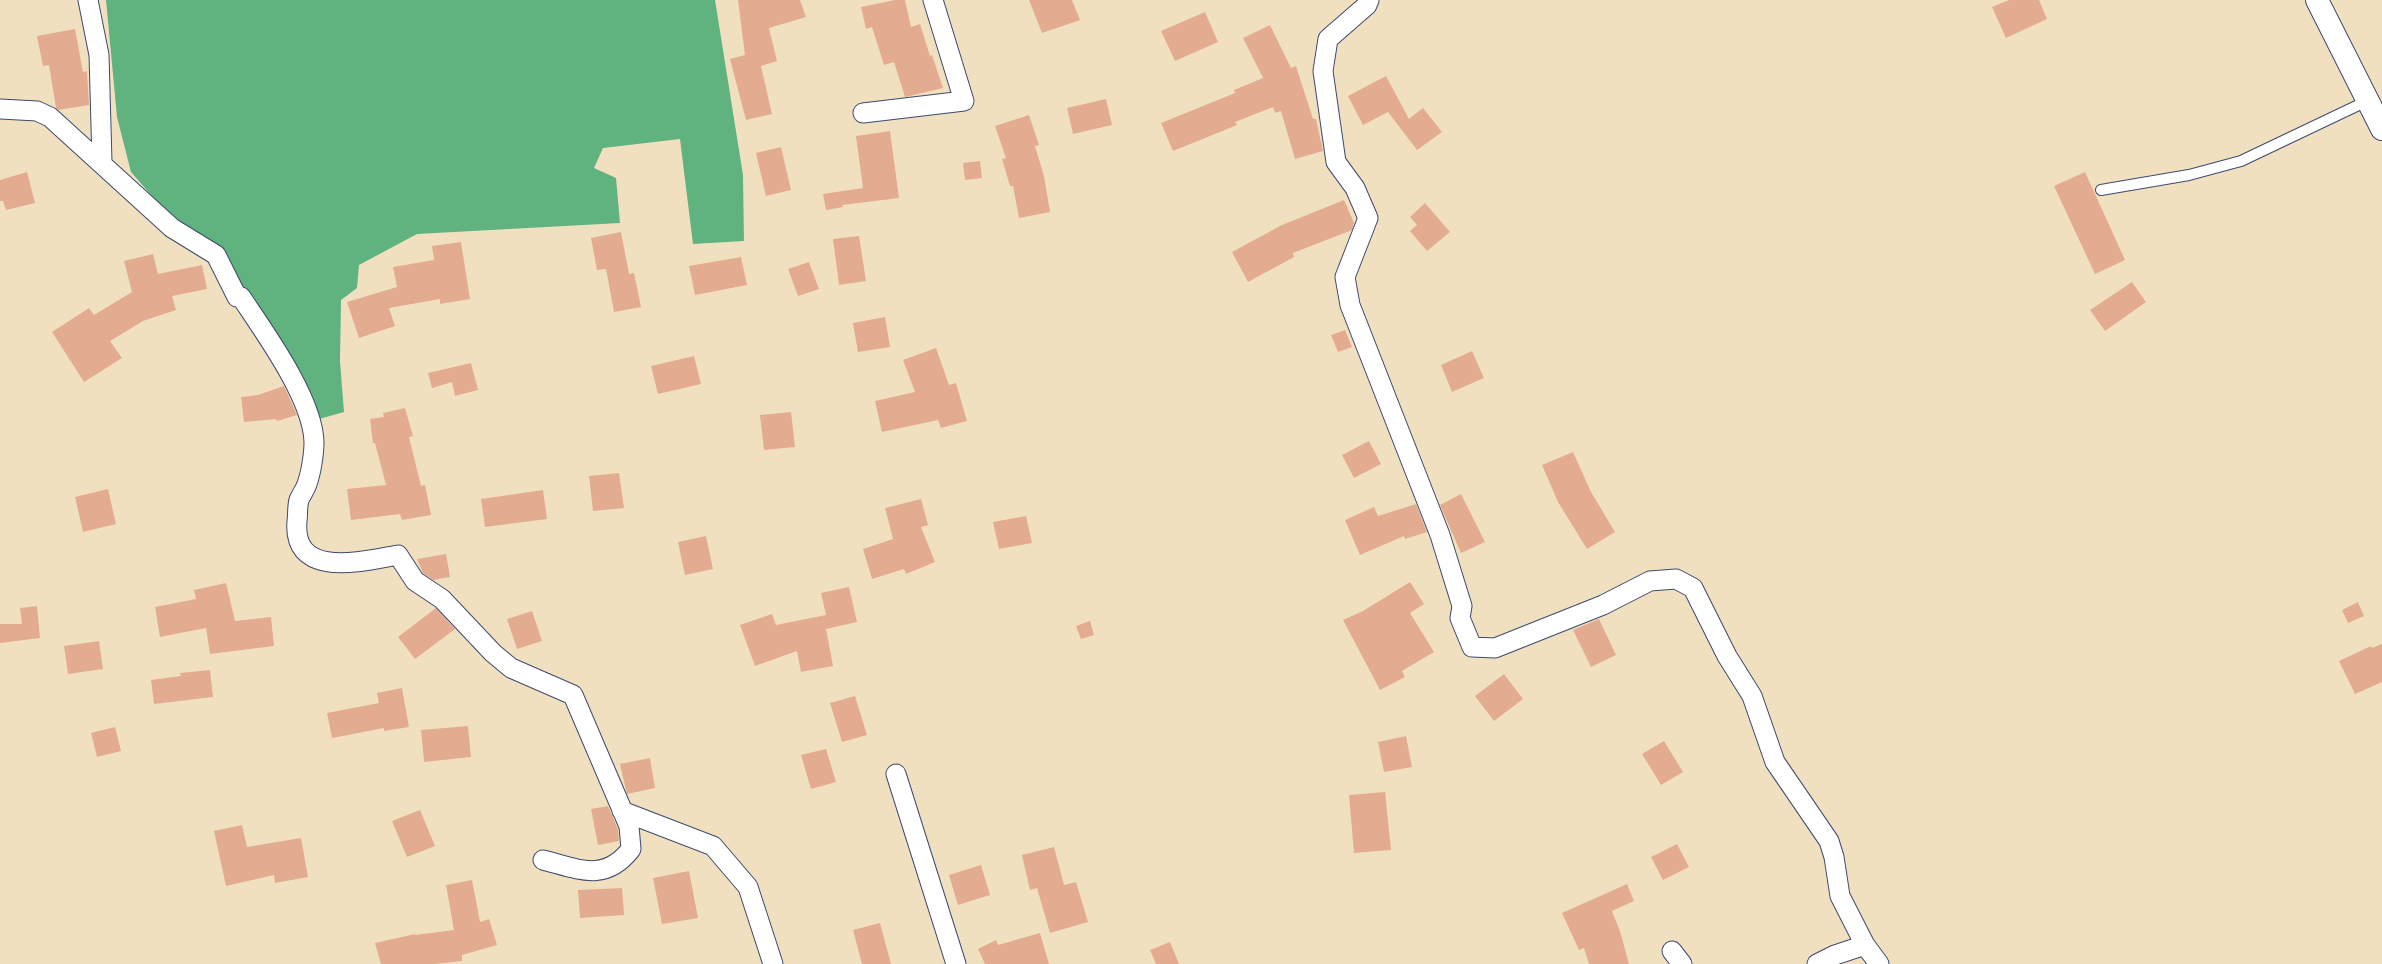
<!DOCTYPE html>
<html>
<head>
<meta charset="utf-8">
<style>
	body { margin:0 }
	canvas { display:block; background:#f1e0c0 }
</style>
</head>
<body>
<canvas width="2382" height="964"></canvas>
<script>
const ctx = document.querySelector('canvas').getContext('2d');
ctx.lineJoin = 'round';
function fill(path, color) { ctx.fillStyle = color; ctx.fill(path, 'evenodd'); }
function trace(path, color, width, dash) { ctx.strokeStyle = color; ctx.lineWidth = width; ctx.lineCap = dash ? 'butt' : 'round'; ctx.setLineDash(dash || []); ctx.stroke(path); }
fill(new Path2D(`
	M106 0H715L743 175 744 241 693 244 680 139 603 148 594 168 616 178 620 223 417 234 359 265 357 288 341 300 340 361 344 412 319 419 210 246 158 203 131 172 117 117Z`), '#60b27f');
fill(new Path2D(`
	M738 0H800L806 17 769 28 777 61 761 66 772 114 746 120 730 59 745 55Z
	M895 0H905L911 27 920 24 930 56 932 55 943 88 905 97 894 62 884 65 872 27 866 29 861 7Z
	M1029 0H1072L1080 20 1042 33Z
	M2009 0H2039L2047 19 2006 38 1992 7Z
	M1205 12 1218 42 1175 61 1161 31Z
	M1270 25 1291 68 1296 66 1313 119H1316L1323 151 1295 159 1281 111 1275 113 1273 107 1235 122 1237 125 1173 151 1161 123 1235 93 1234 90 1263 78 1243 38Z
	M75 29 83 72 87 71 89 105 58 110 56 108 49 65 43 66 37 36Z
	M1386 76 1409 119 1423 108 1442 132 1417 150 1388 112 1363 125 1348 96Z
	M1106 99 1112 125 1073 134 1067 108Z
	M1029 115 1039 145 1035 146 1044 176 1050 212 1019 218 1013 186H1010L1002 159 1006 158 995 126Z
	M890 131 899 198 842 205 843 207 826 210 823 194 863 188 856 136Z
	M781 147 791 190 766 196 756 153Z
	M980 161 982 178 965 180 963 163Z
	M27 172 35 203 6 210 3 201H0V180Z
	M2085 172 2125 260 2095 274 2054 186Z
	M1344 200 1354 223 1352 230 1293 253 1294 257 1248 282 1232 252 1282 225Z
	M1425 203 1450 232 1427 251 1410 231 1417 225 1410 217Z
	M621 232 629 274 634 273 641 307 614 312 606 269 597 270 591 238Z
	M859 236 866 281 839 285 833 239Z
	M461 242 470 299 440 304V299L389 308 395 326 359 338 347 302 397 287 393 267 434 260 432 246Z
	M153 254 158 274 202 265 207 289 172 296 176 310 143 321 110 341 122 358 84 382 52 332 89 308 94 315 132 292 124 261Z
	M741 257 747 285 695 295 689 266Z
	M809 262 819 289 798 296 788 269Z
	M2132 282 2146 302 2105 331 2090 310Z
	M885 317 890 347 858 352 853 323Z
	M1345 330 1352 347 1338 352 1331 335Z
	M936 348 949 385 956 383 967 421 941 428 938 420 882 432 875 401 915 392 903 360Z
	M1472 351 1484 378 1452 392 1441 365Z
	M694 356 701 384 658 394 651 366Z
	M471 363 478 390 455 396 452 382 432 388 428 373Z
	M284 386 297 415 277 421 276 419 244 422 241 397 258 395Z
	M405 408 413 436 409 437 421 486 425 485 431 515 402 520 400 514 351 520 347 489 386 485 375 443H373L370 419 384 417 383 413Z
	M791 412 795 447 764 450 760 415Z
	M1369 441 1381 464 1354 478 1342 455Z
	M1573 452 1591 492 1615 532 1587 549 1558 502 1542 465Z
	M619 473 624 508 593 511 589 476Z
	M108 489 116 524 83 532 75 497Z
	M543 490 547 519 485 527 481 499Z
	M1461 494 1485 542 1461 553 1440 505Z
	M921 499 928 525 921 527 935 562 906 574 904 569 872 579 863 549 893 539 885 508Z
	M1416 504 1427 532 1405 539 1404 536 1360 555 1345 520 1374 507 1378 516Z
	M1026 516 1032 543 999 549 993 522Z
	M706 536 713 569 685 575 678 542Z
	M446 554 450 577 433 580 423 573 417 559Z
	M1410 582 1424 604 1410 613 1434 652 1402 671 1405 677 1380 690 1343 620 1363 611Z
	M226 583 235 621 271 617 274 646 210 654 206 628 160 637 155 607 196 599 194 590Z
	M849 587 857 622 826 629 833 666 801 672 797 651 755 666 740 625 772 614 776 625 826 615 821 593Z
	M2358 602 2364 616 2348 623 2342 610Z
	M37 606 40 638 0 643V624H22L20 608Z
	M436 608 455 629 415 659 398 637Z
	M532 611 542 641 517 649 507 619Z
	M1599 619 1616 655 1591 667 1573 630Z
	M1090 621 1094 635 1081 639 1076 626Z
	M99 641 103 669 68 674 64 646Z
	M2382 644V682L2355 694 2339 661 2371 646 2372 648Z
	M210 670 213 697 154 704 151 680 181 676 180 673Z
	M1504 674 1523 699 1494 721 1475 696Z
	M402 688 409 727 384 731V728L332 738 327 713 379 703 377 693Z
	M855 696 867 735 842 742 830 703Z
	M468 726 471 757 424 762 421 730Z
	M115 727 121 751 97 757 91 733Z
	M1406 736 1412 767 1384 772 1378 742Z
	M1664 741 1683 772 1661 785 1642 754Z
	M826 749 836 782 811 789 801 755Z
	M650 758 655 788 627 794 620 764Z
	M1385 792 1391 850 1354 853 1349 795Z
	M608 806 618 829 619 841 598 845 591 809Z
	M420 810 435 846 407 857 392 821Z
	M242 825 247 847 301 838 308 877 275 883 274 875 226 886 214 831Z
	M1677 844 1689 867 1663 880 1651 857Z
	M1054 847 1064 885 1076 882 1088 922 1050 933 1037 888 1030 890 1022 855Z
	M981 865 990 895 958 905 949 875Z
	M689 871 698 918 662 924 653 878Z
	M472 880 480 922 489 919 497 945 462 955V961L435 964H381L375 943 415 934V935L454 930 446 885Z
	M1627 884 1634 901 1612 911 1620 931 1629 964H1589L1584 948 1579 950 1562 913Z
	M622 888 624 915 580 918 578 890Z
	M880 923 891 964H862L853 930Z
	M1040 933 1049 964H985L978 949 996 940 998 945Z
	M1170 942 1179 964H1156L1150 950Z`), '#e3ac90');
const lane = new Path2D(`
	M2101 190 2189 175 2241 161 2367 101`);
const street = new Path2D(`
	M88 0 99 55 102 162
	M1369 0 1367 5 1328 39 1323 71 1336 162 1355 188 1368 218 1345 277 1350 305 1440 535 1462 606 1460 618 1472 647 1495 648 1603 605 1650 581 1676 579 1693 588 1727 656 1752 696 1775 762 1829 841 1834 857 1840 896 1865 945 1879 964
	M0 109 37 111 50 117 172 228 216 255 237 297H241C265 333 313 399 314 442 314 454 311 473 307 484 305 490 301 495 299 500 297 507 298 515 297 521 292 580 363 561 398 555L415 581 442 599 493 653 511 668 573 695 629 826 631 849C605 883 578 869 543 860
	M863 113 964 101 933 0
	M896 774 956 964
	M622 811 713 846 748 887 773 964
	M1672 951 1682 964
	M1817 964 1835 955 1865 945`);
const secondary = new Path2D(`
	M2317 0 2382 129`);
trace(lane, '#3b4a6d', 12);
trace(street, '#3b4a6d', 21);
trace(secondary, '#3b4a6d', 24);
trace(lane, '#fff', 10);
trace(street, '#fff', 19);
trace(secondary, '#fff', 22);
</script>
</body>
</html>
